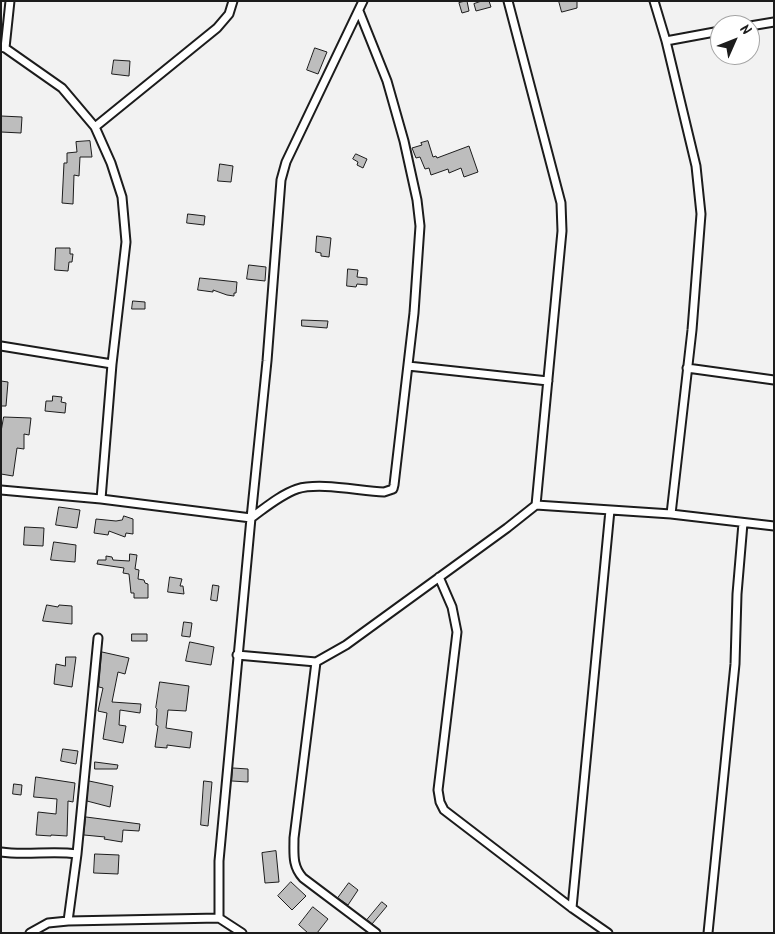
<!DOCTYPE html>
<html>
<head>
<meta charset="utf-8">
<style>
	body { margin:0 }
	#map { position:relative; width:775px; height:934px; overflow:hidden; background:#f2f2f2; font-family:Kalam,sans-serif }
	canvas { display:block }
	.frame { position:absolute; inset:0; border:2px solid #1c1c1c; pointer-events:none }
	.north { position:absolute; left:710px; top:15px; width:50px; height:50px; box-sizing:border-box; background:#fff; border:1px solid #a4a4a4; border-radius:50%; rotate:46deg; font-size:14px; font-weight:700; line-height:20px; text-align:center; color:#1c1c1c }
	.north::after { content:''; display:block; margin:auto; width:18px; height:22px; background:#1c1c1c; clip-path:polygon(50% 0,100% 100%,50% 72%,0 100%) }
</style>
</head>
<body>
<div id="map">
<canvas width="775" height="934"></canvas>
<div class="frame"></div>
<div class="north">N</div>
</div>
<script>
const ctx = document.querySelector('canvas').getContext('2d');
ctx.lineJoin = 'round';
function fill(path, color) { ctx.fillStyle = color; ctx.fill(path, 'evenodd'); }
function trace(path, color, width, dash) { ctx.strokeStyle = color; ctx.lineWidth = width; ctx.lineCap = dash ? 'butt' : 'round'; ctx.setLineDash(dash || []); ctx.stroke(path); }
const building = new Path2D(`
	M467 1 469 11 462 13 459 3Z
	M482 1H489L491 7 476 11 474 4Z
	M559 1H577V8L562 12Z
	M315 48 327 52 318 74 307 70Z
	M114 60 130 61 129 76 112 74Z
	M1 116 22 117 21 133 1 132Z
	M90 141 92 157H80L79 176 74 175 73 204 62 203 64 163H67V153L77 152 76 142Z
	M428 141 433 157 436 156 437 158 469 146 478 172 464 177 461 168 449 173 448 169 431 175 429 168 425 169 420 157 416 158 412 148 422 145 421 143Z
	M356 154 367 159 363 168 357 165 358 162 353 159Z
	M220 164 233 166 231 182 218 181Z
	M188 214 205 216 204 225 187 223Z
	M317 236 331 238 329 257 321 256V253L316 252Z
	M56 248H70V254H73L72 262H69L68 271 55 270Z
	M249 265 266 267 265 281 247 279Z
	M348 269 358 270 357 277 367 278V285L357 284 356 287 347 286Z
	M200 278 237 282 236 293H234V296L227 295 213 290V292L198 290Z
	M133 301 145 302V309H132Z
	M302 320 328 321 327 328 302 326Z
	M1 381 8 382 6 406H1Z
	M53 396 62 397 61 402 66 403 65 413 45 411 46 401H52Z
	M4 417 31 418 29 435 24 434V449L17 448 13 476 1 474V432Z
	M59 507 80 510 77 528 56 525Z
	M124 516 133 519V534L126 533 125 537 109 531 108 535 94 533 96 519 116 521 122 520Z
	M25 527 44 528 43 546 24 545Z
	M54 542 76 545 75 562 51 560Z
	M130 554 137 555 135 569 139 570 138 579 144 580 145 583 148 584V598H134V593H131L129 574 123 573 124 568 97 564 98 560H106V556L112 557 113 560 129 561Z
	M170 577 182 579 180 586H183L184 594 168 592Z
	M213 585 219 586 217 601 211 600Z
	M47 605 58 607 59 605 72 606V624L43 621Z
	M184 622 192 623 190 637 182 636Z
	M132 634H147V641H132Z
	M190 642 214 647 211 665 186 661Z
	M102 652 129 658 125 674 118 672 112 702 141 704 140 713 120 710 119 725 126 726 123 743 103 739 107 713 98 711 103 688 99 687Z
	M66 657H76L72 687 54 684 56 664 65 666Z
	M160 682 189 686 186 711 168 710 166 728 192 732 190 748 167 745V748L155 747 158 726 156 725 157 709 156 708Z
	M63 749 78 751 76 764 61 761Z
	M95 762 118 765 117 769H95Z
	M233 768 248 769V782L232 781Z
	M36 777 75 783 73 802 68 801 67 836 51 835V836L36 835 38 812 56 814 57 799 34 797Z
	M89 781 113 786 110 807 87 801Z
	M204 781 212 782 208 826 201 825Z
	M14 784 22 785 21 795 13 794Z
	M86 817 140 824 139 831 123 830 122 842 104 839 105 837 84 835Z
	M276 851 279 882 265 883 262 853Z
	M95 854 119 855 118 874 94 873Z
	M291 882 306 896 292 910 278 896Z
	M349 883 358 890 348 905 338 898Z
	M382 902 387 906 372 924 367 920Z
	M313 907 328 919 317 933H308L299 925Z`);
fill(building, '#bdbdbd');
trace(building, '#1c1c1c', 1);
const street = new Path2D(`
	M508 1 561 203 562 231 536 505
	M654 1 666 41 696 166 701 214 692 330 671 514
	M750 26 774 22
	M666 41 720 31
	M1 47 5 48 62 88 95 127 111 163 122 197 126 242 112 364 101 499
	M5 48 10 1
	M95 127 217 28 229 14 233 1
	M1 346 112 364
	M408 366 548 381
	M687 368 774 380
	M1 490 101 499 251 518 219 861V918L242 933
	M251 518C265 508 280 495 297 489 320 482 359 491 384 492L393 489 394 485 414 313 420 226 417 200 404 141 387 81 359 11
	M251 518 267 361 281 180 286 162 363 1
	M439 577 452 607 457 632 438 790 440 802 444 810 572 908 608 933
	M237 655 316 662 346 645 507 528 536 505 671 514 774 526
	M316 662 294 838C294 854 292 866 303 878L376 933
	M1 852C27 856 51 850 77 854L68 921
	M77 854 98 638
	M572 908 610 510
	M30 933 48 923 68 921 219 918
	M708 933 735 664 737 594 743 523`);
trace(street, '#1c1c1c', 11);
trace(street, '#fff', 7);
</script>
</body>
</html>
